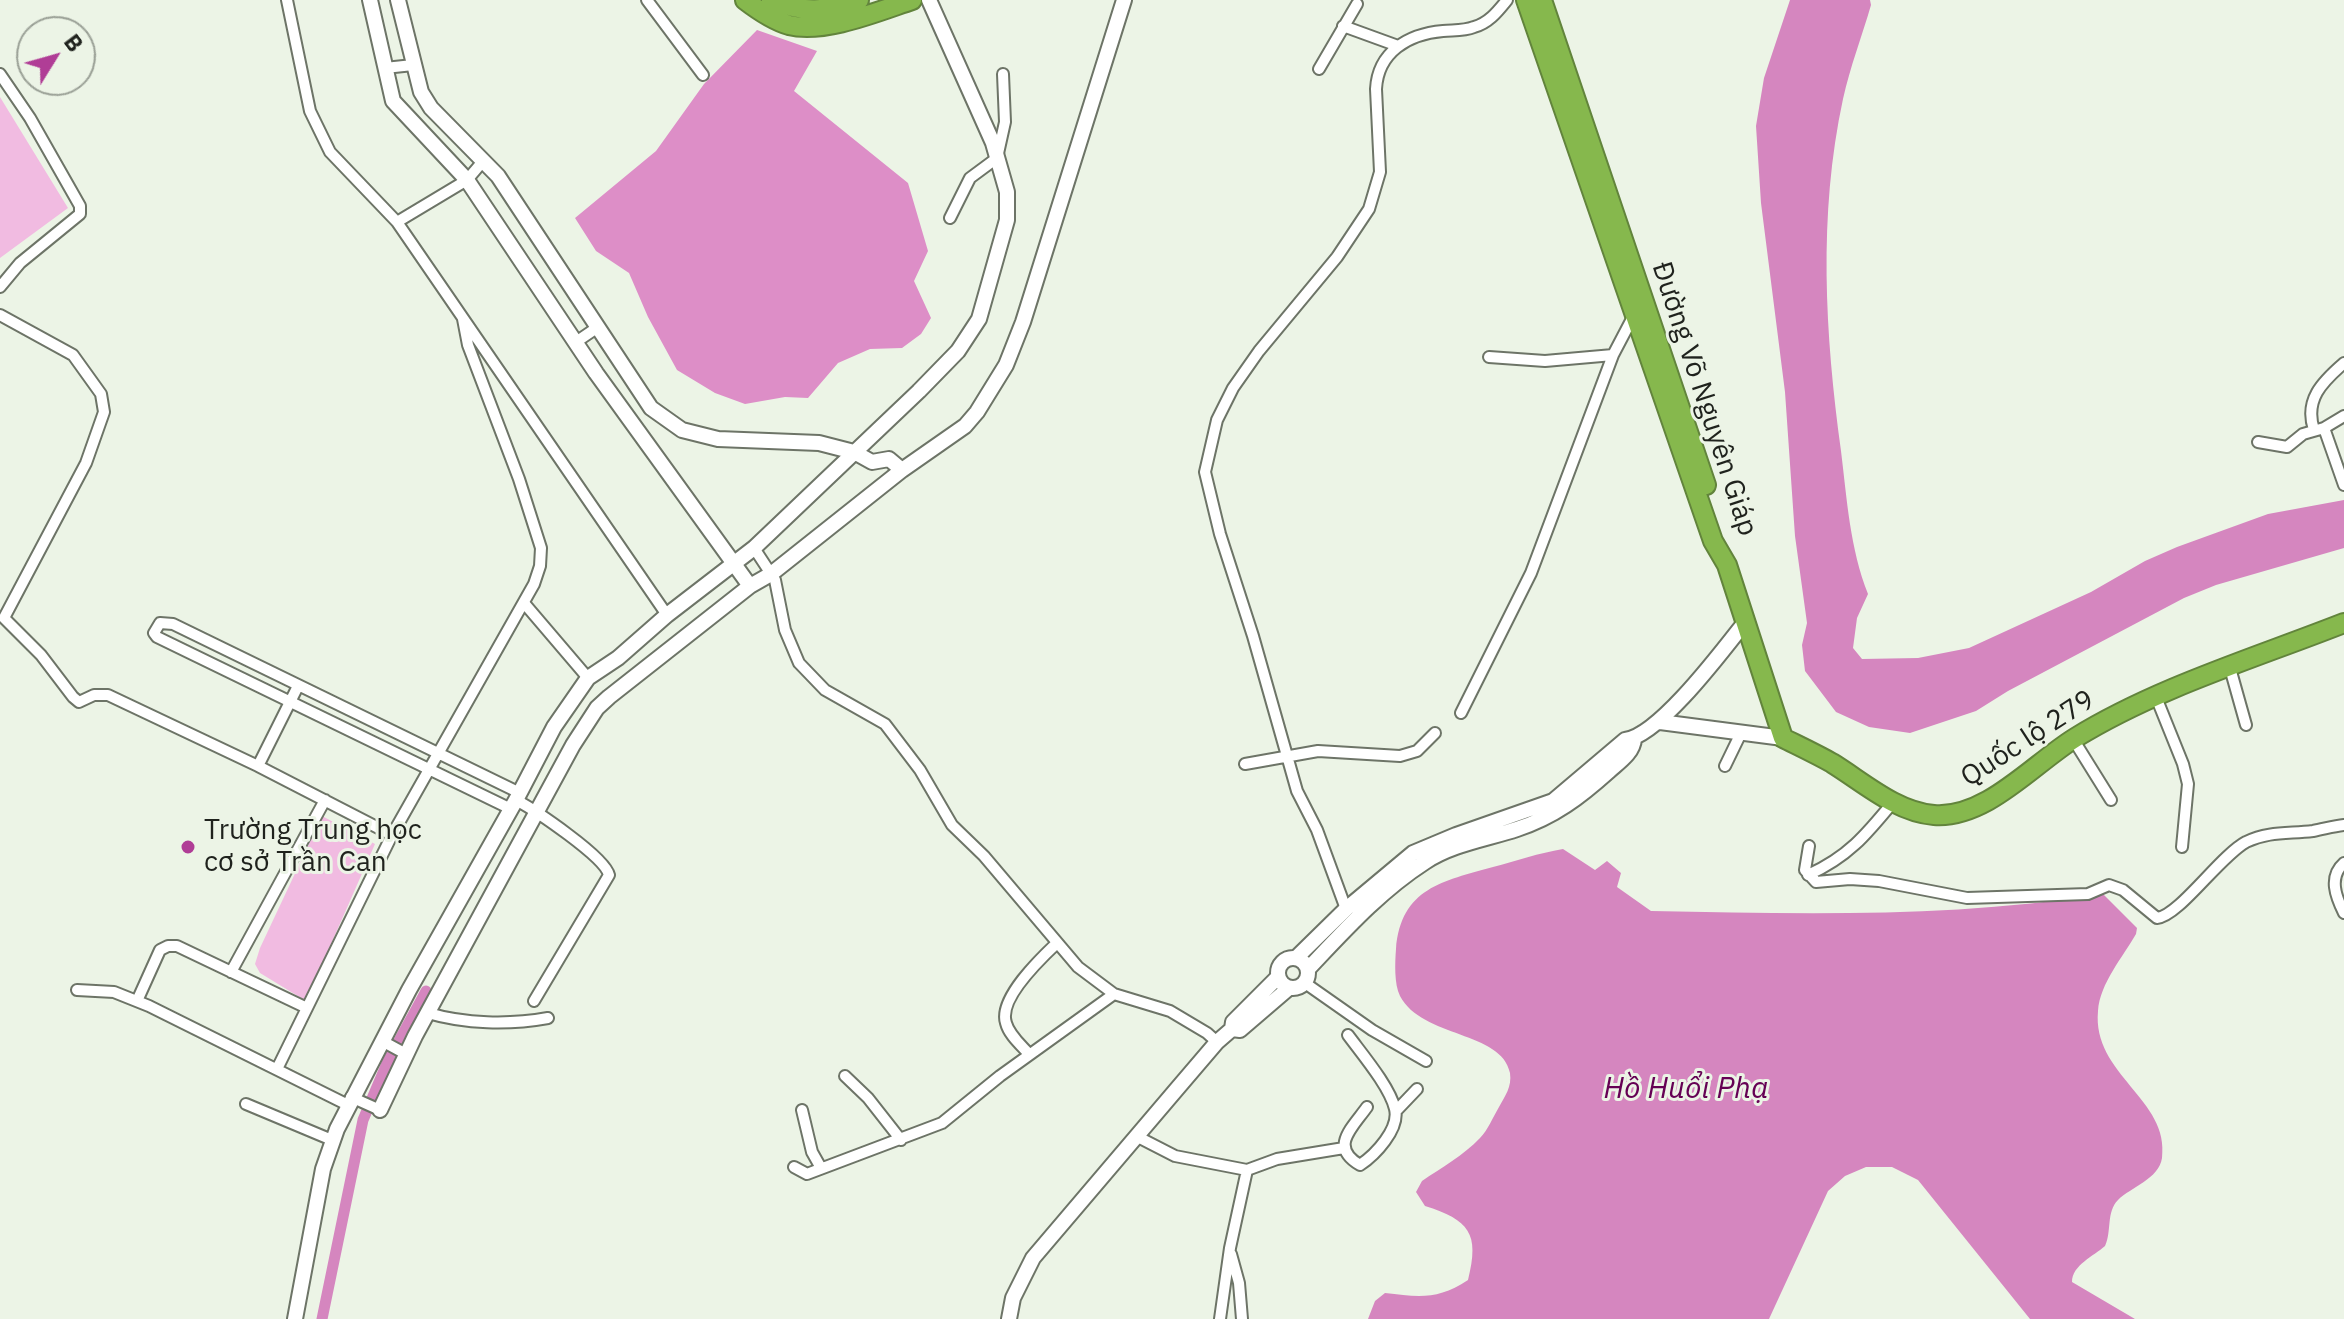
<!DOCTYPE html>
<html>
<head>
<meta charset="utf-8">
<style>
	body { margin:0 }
	#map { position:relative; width:2344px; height:1319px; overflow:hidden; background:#ecf4e6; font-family:"IBM Plex Sans",sans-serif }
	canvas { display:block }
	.north { position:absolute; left:16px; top:16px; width:80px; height:80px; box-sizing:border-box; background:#ecf4e6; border:2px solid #9aa096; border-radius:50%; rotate:53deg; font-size:22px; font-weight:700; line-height:32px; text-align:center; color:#1f221d }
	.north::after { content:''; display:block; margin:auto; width:28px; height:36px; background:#b03d96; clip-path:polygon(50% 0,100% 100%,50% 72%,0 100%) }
</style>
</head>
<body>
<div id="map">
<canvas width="2344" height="1319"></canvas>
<div class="north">B</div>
</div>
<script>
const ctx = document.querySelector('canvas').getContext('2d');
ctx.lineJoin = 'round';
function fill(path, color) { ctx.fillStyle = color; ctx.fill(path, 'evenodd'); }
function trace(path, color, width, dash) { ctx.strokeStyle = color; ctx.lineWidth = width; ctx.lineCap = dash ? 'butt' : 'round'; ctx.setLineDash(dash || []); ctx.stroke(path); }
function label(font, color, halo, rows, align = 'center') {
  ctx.font = font + ' "IBM Plex Sans",sans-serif'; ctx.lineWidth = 6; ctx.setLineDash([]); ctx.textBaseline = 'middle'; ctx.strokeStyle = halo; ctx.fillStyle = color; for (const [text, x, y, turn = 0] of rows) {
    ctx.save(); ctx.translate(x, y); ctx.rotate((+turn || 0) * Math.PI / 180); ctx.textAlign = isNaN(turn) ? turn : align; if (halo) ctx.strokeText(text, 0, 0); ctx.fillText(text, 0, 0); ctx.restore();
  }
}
fill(new Path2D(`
	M0 97 68 208 0 258Z
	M322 816 375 844 306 1001 260 973 255 964 260 948Z`), '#f1bbe1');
fill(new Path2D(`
	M757 30 817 51 794 91 908 183 928 251 914 281 931 318 921 334 902 348 870 349 838 363 808 398 785 397 745 404 715 393 677 370 648 317 629 273 596 251 575 218 656 151 704 84Z`), '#dd8ec7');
fill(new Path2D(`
	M1790 0H1870L1871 5C1862 36 1850 67 1843 99 1818 215 1825 334 1841 451 1847 500 1850 548 1868 594L1857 618 1853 648 1862 659 1918 658 1969 648 2091 592 2145 561 2177 547 2268 514 2344 500V548L2216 585 2184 598 2008 691 1976 711 1910 733 1869 727 1836 712 1805 671 1802 645 1807 623 1795 536 1785 392 1761 203 1756 126 1764 78Z
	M1563 849 1595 870 1607 861 1621 873 1617 887 1651 911C1802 914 1953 918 2103 894L2137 928 2136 934C2123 957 2100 983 2098 1011 2092 1075 2170 1099 2162 1158 2159 1179 2131 1187 2118 1200 2106 1212 2112 1231 2105 1246 2094 1256 2072 1265 2072 1282L2135 1319H2030L1918 1180 1892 1167H1866L1845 1176 1828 1191 1769 1319H1368L1375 1301 1385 1293C1419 1297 1438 1300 1468 1280 1480 1233 1469 1220 1425 1206L1416 1192 1422 1181C1441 1168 1464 1155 1480 1138 1488 1130 1493 1117 1499 1107 1505 1096 1512 1087 1510 1073 1502 1031 1422 1038 1400 996 1394 984 1395 962 1396 949 1401 888 1443 881 1493 867 1516 861 1539 853 1563 849Z`), '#d586bf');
trace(new Path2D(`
	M322 1319 363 1120 388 1061 426 991`), '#d586bf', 11);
const street = new Path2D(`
	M287 0 310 111 330 152 397 222 667 615
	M647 0 703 75
	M1343 26 1398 46
	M385 68 413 65
	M1319 69 1357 4
	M0 74 30 118 80 206V214L20 263 0 287
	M950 218 970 178 997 158 1005 122 1003 74
	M397 222 467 180 484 160
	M0 315 73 355 101 394 104 412 86 463 4 618 41 655 73 697 79 702 94 695H108L258 766 392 835
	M576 342 598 327
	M1489 357 1545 361 1613 355
	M2324 428 2344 485
	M2314 430C2304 400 2322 382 2344 363
	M2258 442 2287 447 2303 434 2324 428 2344 416
	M754 548 775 580 785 630 799 663 825 690 885 724 920 770 952 825 984 856 1078 967 1114 994 1170 1011 1207 1033 1217 1042
	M524 603 588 678
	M2230 668 2246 725
	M2156 697 2183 764 2188 784 2182 847
	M1461 713 1531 573 1613 355 1634 315
	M2073 739 2111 800
	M1245 764 1318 751 1400 756 1417 751 1435 733
	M258 766 298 686
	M1725 766 1741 733
	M516 800C535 810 605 857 609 875L534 1001
	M511 809 157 637 154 633 160 623 173 624 520 793
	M1809 846 1805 870 1816 882 1850 879 1879 881 1967 898 2088 894 2109 885 2123 890 2157 918C2179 916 2220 856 2246 842 2269 831 2289 834 2313 831 2324 829 2334 826 2344 825
	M2344 863C2328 877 2336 897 2344 913
	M1808 875C1848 857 1866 835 1894 801
	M1346 909 1317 830 1297 791 1253 636 1220 534 1205 472 1217 420 1233 388 1259 351 1337 257 1369 209 1380 172 1376 89C1378 52 1408 34 1443 31 1454 30 1464 31 1474 27 1489 23 1498 11 1507 0
	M231 972 325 800
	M1305 983 1372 1030 1426 1061
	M77 990 114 992 149 1006 348 1105
	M137 1001 160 950 168 946H177L307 1008
	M428 1013C465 1024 509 1025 548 1018
	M1348 1035C1362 1054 1390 1087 1395 1109 1400 1129 1375 1155 1360 1165 1329 1147 1352 1128 1367 1107
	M382 1041 406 1054
	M1029 1054C1021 1045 1009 1035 1006 1023 998 999 1041 958 1057 943
	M277 1069 392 835 534 584 540 566 541 548 519 479 468 345 463 319
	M845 1076 868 1098 901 1140
	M351 1097 380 1110
	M246 1104 332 1140
	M802 1110 812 1152 821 1168
	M1396 1111 1417 1089
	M1136 1136 1175 1156 1247 1170 1277 1159 1344 1148
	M794 1167 807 1174 942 1123 1000 1076 1114 994
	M1231 1254 1239 1283 1242 1319
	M1220 1319 1230 1248 1247 1170`);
const secondary = new Path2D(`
	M370 0 393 101 467 180 596 373 750 586
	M398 0 421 92 431 108 498 176 651 408 682 430 718 439 819 443 854 452 872 462 889 459 902 470
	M1660 722 1783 738
	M1278 973a15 15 0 1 1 30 0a15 15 0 1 1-30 0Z
	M1296 958 1346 909 1413 853 1456 835 1553 801 1625 740C1659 736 1723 650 1746 621
	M1308 969C1345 930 1380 891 1425 862 1452 844 1487 839 1517 829 1554 817 1580 797 1609 771 1619 762 1633 753 1634 739
	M1232 1029 1240 1030 1289 988
	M380 1110 415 1036 573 745 597 708 609 697 750 586 771 574 902 470 965 426 977 412 1006 365 1023 322 1124 0
	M295 1319 323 1169 337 1129 409 990 516 800 554 727 588 678 618 658 667 615 754 548 919 391 958 351 979 319 1007 220V192L993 143 929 0
	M1009 1319 1013 1298 1033 1258 1176 1090 1217 1042 1232 1029 1233 1022 1278 977`);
const highway = new Path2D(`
	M745 0C758 10 772 20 789 25 824 34 879 11 912 0
	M771 0C807 14 823 11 859 0
	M1526 0 1713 541 1727 565 1783 738C1799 746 1816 754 1832 763 1863 782 1896 812 1934 815 1986 819 2033 764 2075 738 2156 688 2255 658 2344 623
	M1542 0 1706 485`);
trace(street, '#6d7467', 14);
trace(secondary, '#6d7467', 18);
trace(highway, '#62843c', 22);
trace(street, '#fff', 10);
trace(secondary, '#fff', 14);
trace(highway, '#86b84d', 18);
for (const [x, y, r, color] of [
	[188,847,8,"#b03d96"]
]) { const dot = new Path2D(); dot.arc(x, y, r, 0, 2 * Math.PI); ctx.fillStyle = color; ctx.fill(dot); trace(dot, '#ecf4e6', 3); }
label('28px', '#1f221d', '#ecf4e6', [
	["Đường Võ Nguyên Giáp",1704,399,72],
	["Quốc lộ 279",2028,739,-33]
]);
label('28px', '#1f221d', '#ecf4e6', [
	["Trường Trung học",204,831],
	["cơ sở Trần Can",204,863]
], 'left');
label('italic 30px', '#650154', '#ecf4e6', [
	["Hồ Huổi Phạ",1686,1089]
]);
</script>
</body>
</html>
